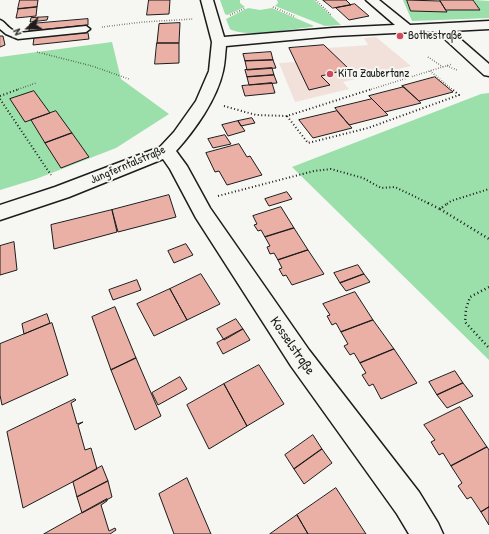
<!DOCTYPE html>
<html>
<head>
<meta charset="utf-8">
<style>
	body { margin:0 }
	#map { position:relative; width:489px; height:534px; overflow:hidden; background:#f6f6f2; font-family:"Patrick Hand",sans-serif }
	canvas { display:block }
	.north { position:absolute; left:8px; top:8px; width:40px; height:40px; -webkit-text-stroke:3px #f6f6f2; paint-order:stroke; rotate:249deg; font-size:11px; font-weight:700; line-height:16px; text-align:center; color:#1c1c1c }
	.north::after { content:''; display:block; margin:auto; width:14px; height:18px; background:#1c1c1c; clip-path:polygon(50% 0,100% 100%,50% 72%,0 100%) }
</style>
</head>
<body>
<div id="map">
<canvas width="489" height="534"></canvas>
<div class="north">N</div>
</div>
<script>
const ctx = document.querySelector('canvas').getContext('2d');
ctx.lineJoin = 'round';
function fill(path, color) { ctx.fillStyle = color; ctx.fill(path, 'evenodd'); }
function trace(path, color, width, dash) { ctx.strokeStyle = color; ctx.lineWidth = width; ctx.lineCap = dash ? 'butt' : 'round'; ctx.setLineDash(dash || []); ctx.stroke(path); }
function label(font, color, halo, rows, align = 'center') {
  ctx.font = font + ' "Patrick Hand",sans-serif'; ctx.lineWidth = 4; ctx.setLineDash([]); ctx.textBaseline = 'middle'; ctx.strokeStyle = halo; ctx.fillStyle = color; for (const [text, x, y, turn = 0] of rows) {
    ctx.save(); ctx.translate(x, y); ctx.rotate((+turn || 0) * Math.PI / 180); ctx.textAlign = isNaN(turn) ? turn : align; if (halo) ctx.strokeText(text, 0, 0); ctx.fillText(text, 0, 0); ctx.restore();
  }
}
fill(new Path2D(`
	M376 37 411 66 343 82 349 89 295 102 279 63 296 62 289 48 324 45 328 48 368 45 364 38Z`), '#f2e1db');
fill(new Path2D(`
	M220 0H240V3L245 7 227 15 225 14Z
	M277 0H314L341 25 325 26 275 6 278 3Z
	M403 0H420H406L411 11 447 12 446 10H480L474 0 489 1V18L412 21Z
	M248 8 260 10 272 8 314 26 311 27C292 29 244 38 230 29L226 19Z
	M112 42 121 79 169 114 116 148 36 179 0 190V57Z
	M489 93V360L292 167 481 94Z`), '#9bdfaa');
const building = new Path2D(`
	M20 0H38L37 7 18 9Z
	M149 0H170L169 14 147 15Z
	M323 0H346L351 5 333 8Z
	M407 0 440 1 447 12 411 11Z
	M440 0H473L480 10H446Z
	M355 4 369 16 349 20 336 8Z
	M37 7 36 16 16 18 18 9Z
	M48 17 47 20 30 22 31 18Z
	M88 19V25L29 31 30 24Z
	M180 23 179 43H157L159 24Z
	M88 33 89 39 33 45 34 38Z
	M0 36H3L5 45 0 47Z
	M157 43H179V63L155 64Z
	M324 45 349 69 321 76 330 85 309 90 289 48Z
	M271 52 273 60 245 61 243 54Z
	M273 60 276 68 247 70 245 61Z
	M272 68 274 75 247 77 245 70Z
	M274 75 277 83 249 85 247 77Z
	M435 77 453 92 419 101 402 86Z
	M272 83 275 93 245 96 242 86Z
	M404 87 421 103 385 112 369 96Z
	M34 91 50 113 25 122 10 99Z
	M372 99 388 115 349 125 335 108Z
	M56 111 72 133 45 143 31 120Z
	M337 111 352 128 313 138 299 120Z
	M252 118 255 123 241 126 238 121Z
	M238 121 245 131 228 136 222 125Z
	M72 133 89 157 61 168 45 143Z
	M225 135 231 144 213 148 208 139Z
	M239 144 247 157 250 156 262 175 227 185 219 171 215 172 206 153Z
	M287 192 292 199 269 206 265 199Z
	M169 195 176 217 118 232 112 210Z
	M281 207 294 228 265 237 261 230 258 231 254 225 257 224 253 216Z
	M112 210 117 232 54 249 51 225Z
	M294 228 308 250 278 260 274 253 270 254 267 247 270 246 265 237Z
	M14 242 17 270 0 275V246Z
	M186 244 193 255 174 263 168 251Z
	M308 250 324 274 292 285 286 275 283 276 279 269 282 268 278 260Z
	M358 265 364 274 340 283 334 273Z
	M201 274 220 304 187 320 170 289Z
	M364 274 370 282 346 291 340 283Z
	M137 280 141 290 113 300 109 290Z
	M170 289 187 320 154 336 137 304Z
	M355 292 373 320 341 332 336 323 332 325 327 316 330 315 323 304Z
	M115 307 136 358 111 370 92 317Z
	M47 314 50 323 24 334 22 324Z
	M236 319 243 329 224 340 217 329Z
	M373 320 394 349 360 363 354 353 350 355 344 346 348 344 341 332Z
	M52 323 68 375 2 405 0 395V344Z
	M243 329 250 340 223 354 217 343Z
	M394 349 417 383 381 399 373 384 369 386 362 375 366 373 360 363Z
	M136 358 161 416 135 430 111 370Z
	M259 365 284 404 247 426 224 384Z
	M455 371 463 383 437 395 429 382Z
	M180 377 187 389 158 405 152 393Z
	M463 383 473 396 447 408 437 395Z
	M224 384 247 426 209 449 187 405Z
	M75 399 76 400 71 403 77 424 83 422 78 425 85 450 91 448 97 469 23 508 7 432Z
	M460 407 487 447 451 466 443 453 439 455 431 442 435 440 424 425Z
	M313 435 322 449 294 469 285 455Z
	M487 447 489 450V507L481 512 471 497 467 499 458 486 462 483 451 466Z
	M322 449 332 463 304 484 294 469Z
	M102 466 108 481 77 497 73 482Z
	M187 478 211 534H174L159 494Z
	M108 481 112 497 82 513 77 497Z
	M336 488 366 534H308L297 515Z
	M107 499V501L101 505 109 531 115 528 116 530 110 534H44Z
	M489 507V525L481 512Z
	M297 515 308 534H270Z`);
fill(building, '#eaafa5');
trace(building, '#1c1c1c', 1);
const lane = new Path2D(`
	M0 20C6 22 8 30 19 33L86 26 90 29 86 32 18 39 6 34 0 29Z`);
const street = new Path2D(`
	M201 0H213L224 37 333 28 395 25 366 0H379L410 25 489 21V29L451 31 489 64V76L484 75 436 31 333 36 226 46C225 54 225 63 223 71 217 99 195 130 176 151L187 166 210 208 309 350 419 492 438 523 443 534H409L397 514 291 366 196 218 170 169 163 159 69 197 0 220V205L55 187 160 147 174 132 196 101 209 71 212 42Z`);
trace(lane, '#1c1c1c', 3);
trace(street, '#1c1c1c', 3);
trace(new Path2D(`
	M316 0 331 15
	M273 7 296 17
	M230 15 246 8
	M102 27 143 22 193 19
	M37 52 92 66 129 79
	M428 57 443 67
	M447 66 457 70
	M430 71 453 90
	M16 90 36 83
	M369 90 452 64`), '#1c1c1c', 1.5, [0.5, 2]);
trace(new Path2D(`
	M0 96 19 89
	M0 99 51 175
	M224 106 256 115 287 116 372 89
	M287 116 308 143 368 128 459 95 452 89
	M218 196 314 171 331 169 363 178 381 188 395 187 430 204
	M447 204 451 201 489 189`), '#1c1c1c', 2, [1, 2.5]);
trace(new Path2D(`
	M428 203 440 209 448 203
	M440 209 489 239
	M489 287 470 297 466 309 465 322 489 348`), '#1c1c1c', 2.5, [1, 3]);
fill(lane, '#f6f6f2');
fill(street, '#f6f6f2');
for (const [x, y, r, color] of [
	[400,36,4,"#d1495b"],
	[330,74,4,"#d1495b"]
]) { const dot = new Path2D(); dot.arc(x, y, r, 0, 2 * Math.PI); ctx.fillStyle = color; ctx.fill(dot); trace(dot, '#f6f6f2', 1.5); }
label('12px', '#1c1c1c', '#f6f6f2', [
	["Bothestraße",408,36],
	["KiTa Zaubertanz",338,74]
], 'left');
label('12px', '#1c1c1c', '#f6f6f2', [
	["Jungferntalstraße",128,165,-23]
]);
label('14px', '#1c1c1c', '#f6f6f2', [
	["Kosselstraße",292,346,55]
]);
</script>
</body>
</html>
